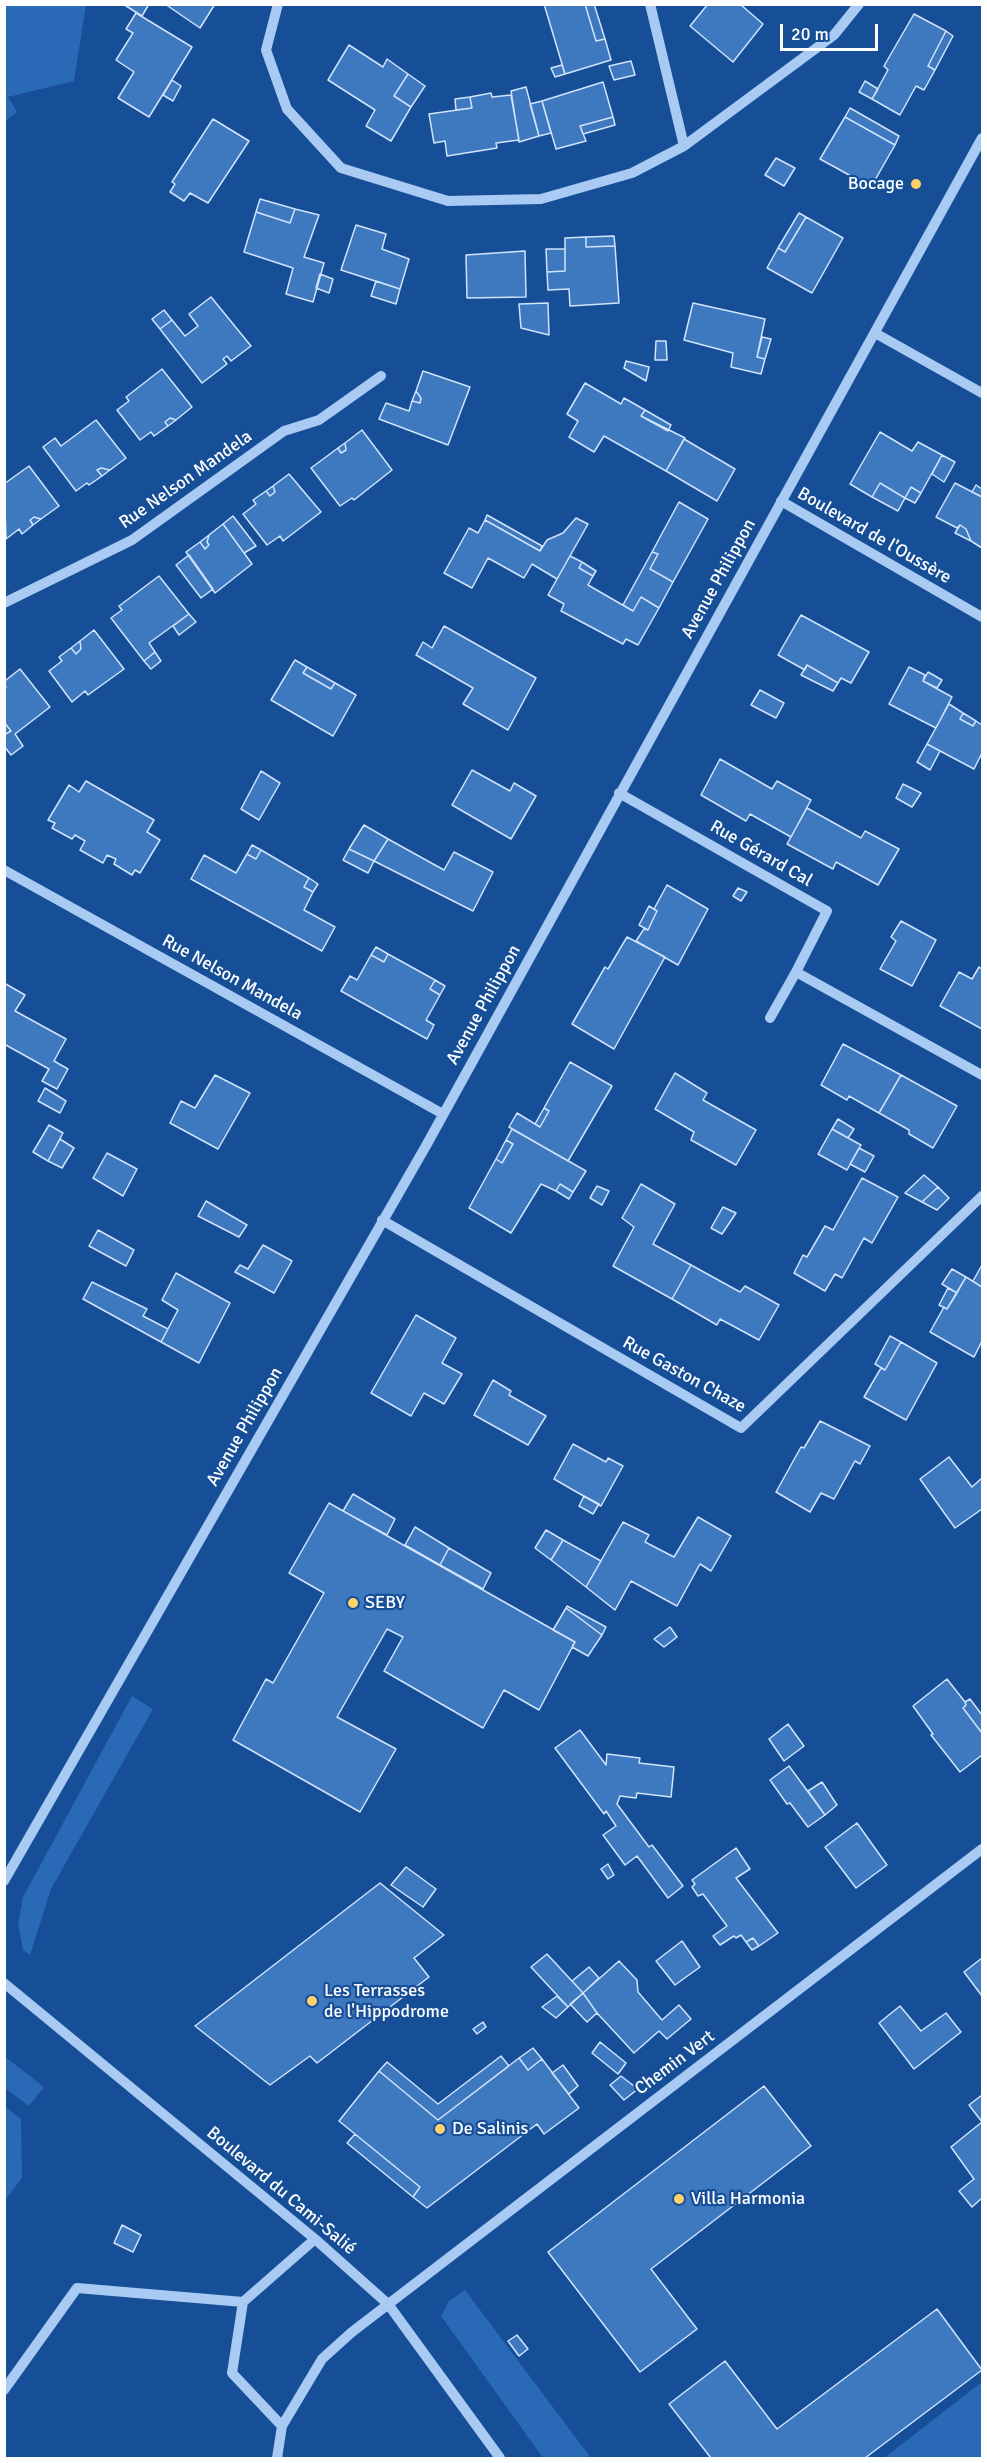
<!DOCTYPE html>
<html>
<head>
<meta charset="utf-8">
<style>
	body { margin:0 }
	#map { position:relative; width:987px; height:2463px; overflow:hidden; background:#164f97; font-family:Signika,sans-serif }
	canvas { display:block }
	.frame { position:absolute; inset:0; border:6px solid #fff; pointer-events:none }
	.scale { position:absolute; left:780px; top:24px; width:98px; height:27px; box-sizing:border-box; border:3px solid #fff; border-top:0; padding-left:8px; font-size:18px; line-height:21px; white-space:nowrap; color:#fff; -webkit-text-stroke:4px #164f97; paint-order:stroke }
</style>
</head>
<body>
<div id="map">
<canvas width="987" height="2463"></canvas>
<div class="frame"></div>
<div class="scale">20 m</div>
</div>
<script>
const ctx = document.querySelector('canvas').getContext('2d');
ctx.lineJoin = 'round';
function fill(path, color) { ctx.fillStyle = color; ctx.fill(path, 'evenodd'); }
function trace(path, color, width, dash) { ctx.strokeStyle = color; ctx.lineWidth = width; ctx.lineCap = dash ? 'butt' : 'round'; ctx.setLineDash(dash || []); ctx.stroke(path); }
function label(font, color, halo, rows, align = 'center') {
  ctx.font = font + ' Signika,sans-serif'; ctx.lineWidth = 4.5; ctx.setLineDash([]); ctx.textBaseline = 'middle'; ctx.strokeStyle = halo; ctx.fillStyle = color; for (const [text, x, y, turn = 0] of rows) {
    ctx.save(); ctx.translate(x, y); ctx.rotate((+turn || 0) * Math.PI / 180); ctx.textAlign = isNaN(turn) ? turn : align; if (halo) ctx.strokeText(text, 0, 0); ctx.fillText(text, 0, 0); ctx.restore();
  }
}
fill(new Path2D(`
	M5 4 86 5 74 81 8 97 17 112 5 121Z
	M132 1696 153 1709 51 1889 30 1955 23 1950 18 1924 23 1897Z
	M4 2056 44 2087 29 2106 5 2088Z
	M4 2106 21 2119 22 2178 5 2200Z
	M465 2290 591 2458H543L441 2316 449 2301Z
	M982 2382V2458H884Z`), '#2969b6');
const building = new Path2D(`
	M123 4H149L142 16Z
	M165 4H215L200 28Z
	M544 4H585L596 41 605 39 611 60 565 74Z
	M585 4H594L605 39 596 41Z
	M708 4H740L763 24 733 62 690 26Z
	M136 13 192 47 149 117 118 98 134 72 116 60 133 33 126 29Z
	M914 14 946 31 928 66 935 70 924 90 916 86 900 115 872 99 888 70 884 66Z
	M946 31 953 36 935 70 928 66Z
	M349 45 383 67 387 59 408 74 394 96 411 107 391 141 366 126 375 110 328 80Z
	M631 61 635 75 614 80 609 66Z
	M562 65 565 74 555 77 551 68Z
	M408 74 425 86 411 107 394 96Z
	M172 80 181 86 173 101 163 95Z
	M865 81 878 89 872 99 859 92Z
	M603 82 613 117 580 126 586 141 556 149 542 101Z
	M526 87 539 136 519 142 511 91Z
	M491 93 492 97 511 95 519 140 496 143 497 148 447 156 445 141 434 143 429 114 472 108 470 97Z
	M470 97 472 108 456 110 455 99Z
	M542 101 551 133 539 136 530 104Z
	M850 108 899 136 895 145 845 117Z
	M613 117 615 125 583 134 580 126Z
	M845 117 895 145 871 187 820 159Z
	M213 119 249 141 208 203 190 193 184 201 170 192 175 184 172 182Z
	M776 158 795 168 784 186 765 175Z
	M260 199 295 209 290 223 256 212Z
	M295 209 319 215 304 257 324 263 313 302 286 294 293 268 244 252 256 212 290 223Z
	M799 213 806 217 785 252 778 248Z
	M806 217 843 238 812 293 767 268 778 248 785 252Z
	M356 225 386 234 382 249 409 259 400 289 341 270Z
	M614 236 615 246 586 247V237Z
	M586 237V247L615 246 619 303 570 306 569 289 548 290 547 272 565 271V238Z
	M546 249H565V271L547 272Z
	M525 251 526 297 467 298 466 255Z
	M320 274 333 279 329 293 316 288Z
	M376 281 400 289 396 304 371 296Z
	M211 297 251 346 231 361 227 356 223 359 227 364 202 383 160 329 172 320 185 336 198 326 189 314Z
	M548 303 549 335 521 328 519 304Z
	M693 303 765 319 757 357 765 359 761 374 731 367 733 353 684 340Z
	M164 310 172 320 160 329 152 319Z
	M762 337 771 339 765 359 757 357Z
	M656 341H666L667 360H655Z
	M626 361 649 367 646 381 624 368Z
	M162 369 192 407 176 420 170 418 165 422 168 426 154 436 151 432 140 440 117 410 129 401 126 397Z
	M423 371 470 387 448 445 379 419 386 403 409 411 412 401 420 403 421 398 416 391Z
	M585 383 621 404 624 398 645 410 641 416 685 438 666 471 604 436 594 452 569 437 578 421 567 414Z
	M416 391 421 398 420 403 412 401Z
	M645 410 671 425 668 431 641 416Z
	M170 418 176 420 168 426 165 422Z
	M96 420 126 458 110 470 101 468 97 470 102 476 89 485 87 483 76 491 43 447 55 438 61 446Z
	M362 430 392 470 354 500 352 498 340 506 311 468 338 448 341 453 346 450 345 443Z
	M880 432 912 451 918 442 942 455 921 493 911 487 905 498 880 483 872 497 850 484Z
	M684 439 735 469 717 501 666 471Z
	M345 443 346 450 341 453 338 448Z
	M942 455 955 462 944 482 932 474Z
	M29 466 59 506 41 519 34 517 30 520 33 525 22 534 19 529 6 539 4 484Z
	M101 468 110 470 102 476 97 470Z
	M289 474 321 512 283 541 280 536 267 545 243 514 256 504 253 500 266 491 270 496 275 492 273 486Z
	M880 483 905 498 898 511 872 497Z
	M955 483 982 497V548L971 541 966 529 960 525 957 528 936 517Z
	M976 485 982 489V497L972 492Z
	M273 486 275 492 270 496 266 491Z
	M911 487 921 493 915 503 905 498Z
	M679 502 708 519 673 582 650 569 658 554 652 552Z
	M487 515 542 546 540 551 485 520Z
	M233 516 256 546 244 553 223 524Z
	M34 517 41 519 33 525 30 520Z
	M576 518 588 524 557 579 532 564 524 578 488 558 472 588 444 573 469 528 478 533 485 520 540 551 547 540 563 533Z
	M223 524 252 564 215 593 186 552 200 542 205 549 209 545 207 542 209 535Z
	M960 525 966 529 971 541 955 533Z
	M209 535 207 542 209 545 205 549 200 542Z
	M652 552 658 554 650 569 673 582 659 608 641 597 633 611 623 605Z
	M189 555 213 589 201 598 176 565Z
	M570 556 582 562 579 568 593 576 588 585 633 611 641 597 659 608 638 645 626 639 623 644 561 611 564 604 548 595Z
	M582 562 596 571 593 576 579 568Z
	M159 576 189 614 149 643 155 652 144 661 111 618 122 610 119 606Z
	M189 614 196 622 179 635 173 626Z
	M801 615 869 652 851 683 841 678 838 683 807 665 805 670 778 655Z
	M444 626 536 678 508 730 463 704 473 688 416 655 423 642 432 648Z
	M94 630 124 669 88 695 85 691 72 702 49 671 62 661 59 657 71 648 76 654 81 649 80 641Z
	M80 641 81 649 76 654 71 648Z
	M155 652 161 661 151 669 144 661Z
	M295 660 307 667 303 673 331 689 335 683 356 695 333 736 271 700Z
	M807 665 838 683 833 691 801 675Z
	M307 667 335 683 331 689 303 673Z
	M909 667 925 675 923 681 952 697 936 728 889 704Z
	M20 669 50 707 15 734 23 746 11 755 4 746V735L11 731 4 722V689L6 687 4 684 6 680Z
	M928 672 942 680 937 688 923 681Z
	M760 690 784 703 776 718 751 705Z
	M949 704 963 713 960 719 973 726 976 721 982 725V753L974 769 927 744Z
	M963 713 976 721 973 726 960 719Z
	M4 722 11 731 4 735Z
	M927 744 940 751 930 770 917 762Z
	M720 759 772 789 777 781 811 800 791 837 750 814 746 821 701 795Z
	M472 770 510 791 514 783 536 796 511 839 452 805Z
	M261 771 280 783 259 820 241 809Z
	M86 781 154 820 147 832 160 840 140 873 135 870 132 875 114 864 116 859 107 855 103 863 80 850 85 841 75 835 72 839 52 828 55 823 48 820 69 785 79 792Z
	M903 784 921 793 912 807 896 798Z
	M807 808 861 838 865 831 899 849 878 885 836 862 833 869 787 844Z
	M364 825 388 839 374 861 349 849Z
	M388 839 444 870 454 852 493 872 473 911 374 861Z
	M252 845 261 850 256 859 247 854Z
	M349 849 374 861 368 873 343 860Z
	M261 850 309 878 304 887 313 892 304 910 335 927 322 951 191 879 204 855 236 873 247 854 256 859Z
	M309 878 318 884 313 892 304 887Z
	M667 885 708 909 678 965 636 941 644 929 648 930 657 911 654 909Z
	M738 888 747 892 741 901 733 896Z
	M649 906 657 911 648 930 639 925Z
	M901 921 936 940 912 986 880 969 896 941 891 937Z
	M627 937 665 957 614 1049 572 1024 605 967 608 969Z
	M376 947 388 954 384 962 371 955Z
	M388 954 435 980 430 989 440 995 426 1020 434 1025 427 1039 341 991 350 976 357 980 371 955 384 962Z
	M979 967 982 969V1029L940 1006 959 972 972 979Z
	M435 980 445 986 440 995 430 989Z
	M4 983 25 995 15 1011 66 1039 54 1061 68 1069 57 1089 42 1081 49 1069 4 1044Z
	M843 1044 901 1075 879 1113 849 1096 847 1100 821 1085Z
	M570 1062 612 1086 568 1161 509 1127 517 1113 540 1127 549 1111 544 1108Z
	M675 1073 707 1093 703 1100 756 1130 736 1165 691 1140 694 1132 655 1109Z
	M215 1075 250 1093 218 1149 170 1123 181 1101 195 1108Z
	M901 1075 957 1106 933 1148 909 1134V1130L879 1113Z
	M45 1088 66 1101 60 1113 38 1101Z
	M544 1108 549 1111 540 1127 535 1124Z
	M838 1119 854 1129 848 1138 832 1129Z
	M49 1125 63 1133 48 1161 33 1152Z
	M512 1129 586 1171 573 1192 560 1184 556 1191 541 1184 511 1233 469 1208 496 1159 502 1163 513 1144 506 1140Z
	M832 1129 861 1145 847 1170 818 1154Z
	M60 1139 74 1148 62 1168 48 1161Z
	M506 1140 513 1144 502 1163 496 1159Z
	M859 1148 874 1156 865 1172 850 1164Z
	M107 1153 137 1169 123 1196 93 1178Z
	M924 1175 938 1187 922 1202 905 1193Z
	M862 1178 898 1197 872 1243 864 1238 842 1278 835 1274 825 1291 794 1273 803 1255 807 1257 825 1226 833 1230Z
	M560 1184 573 1192 569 1199 556 1191Z
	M641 1184 675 1204 653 1244 691 1265 672 1299 613 1266 634 1227 622 1218Z
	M597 1186 609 1191 602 1205 590 1198Z
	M938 1187 949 1198 937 1210 922 1202Z
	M206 1201 247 1225 239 1237 198 1216Z
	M723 1207 736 1213 722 1234 711 1228Z
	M98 1230 134 1250 126 1266 89 1246Z
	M263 1245 292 1261 274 1293 235 1272 240 1265 248 1269Z
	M691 1265 740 1292 745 1286 779 1305 759 1340 720 1319 717 1325 672 1299Z
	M982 1265V1287L973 1281Z
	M952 1269 966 1277 957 1293 942 1284Z
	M176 1273 230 1303 199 1363 161 1342 178 1310 162 1300Z
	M966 1277 982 1287V1341L974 1357 930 1332 944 1307 947 1309Z
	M92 1282 147 1309 143 1316 168 1329 161 1342 83 1299Z
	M948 1288 957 1293 947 1309 939 1305Z
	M416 1315 456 1338 442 1363 462 1374 444 1404 424 1393 411 1416 371 1393Z
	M890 1336 901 1342 885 1370 875 1364Z
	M901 1342 937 1363 906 1420 864 1397 881 1368 885 1370Z
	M493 1380 511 1391 509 1395 546 1416 528 1445 474 1415Z
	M820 1421 870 1446 860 1464 855 1461 834 1499 821 1493 810 1512 776 1492 801 1447 804 1448Z
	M573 1444 606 1462 608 1458 623 1466 601 1506 554 1479Z
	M949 1457 972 1487 982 1478V1509L955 1528 920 1479Z
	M353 1494 395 1519 387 1535 343 1511Z
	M584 1496 599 1504 593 1514 579 1506Z
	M329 1503 575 1642 539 1710 504 1690 483 1728 384 1671 403 1637 387 1629 337 1717 396 1749 360 1812 233 1740 266 1679 273 1683 324 1593 289 1573Z
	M698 1517 731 1536 711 1571 700 1564 677 1606 631 1581 615 1610 586 1587 623 1522 649 1535 645 1542 674 1557Z
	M415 1527 449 1548 440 1565 405 1545Z
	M546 1530 563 1540 551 1560 535 1548Z
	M563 1540 601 1561 586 1587 551 1560Z
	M449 1548 491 1573 483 1589 440 1565Z
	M567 1606 606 1627 602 1635 566 1608Z
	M566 1608 602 1635 588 1656 572 1647 575 1642 553 1630Z
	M670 1627 677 1637 664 1647 654 1639Z
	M947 1679 965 1702 966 1705 963 1708 982 1733V1755L960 1772 931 1735 933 1734 913 1706Z
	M970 1699 982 1715V1733L963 1708 966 1705 965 1702Z
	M788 1724 804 1746 784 1761 769 1739Z
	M580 1730 606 1765 607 1754 640 1758 639 1763 674 1767 671 1797 637 1793 636 1798 620 1796 617 1804 649 1847 652 1845 683 1886 668 1898 637 1856 625 1865 603 1835 616 1826 606 1811 604 1814 555 1748Z
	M789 1766 825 1815 808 1827 790 1803 787 1804 770 1780Z
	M822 1782 837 1805 825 1815 808 1791Z
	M857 1823 887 1865 856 1888 825 1847Z
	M736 1848 750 1869 736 1878 778 1933 759 1946 753 1938 746 1942 741 1935 736 1938 734 1936 720 1945 713 1936 727 1926 703 1894 698 1896 692 1887 695 1884 692 1880Z
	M608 1864 614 1875 608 1879 601 1869Z
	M406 1867 436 1889 423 1907 391 1885Z
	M380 1883 444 1935 414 1958 429 1977 317 2063 310 2056 270 2085 195 2026Z
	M753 1938 759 1946 752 1950 746 1942Z
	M682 1941 700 1967 675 1985 656 1961Z
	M547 1954 583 1993 568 2007 531 1967Z
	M982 1958V1996L964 1972Z
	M619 1961 637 1980 638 1992 662 2020 679 2005 691 2019 667 2039 659 2031 634 2053 597 2013 583 1993Z
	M589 1967 599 1978 583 1993 572 1981Z
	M583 1993 597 2013 587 2022 570 2004Z
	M557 1996 568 2007 556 2018 542 2007Z
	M900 2006 921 2031 946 2013 961 2032 914 2069 879 2023Z
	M483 2022 486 2027 477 2034 473 2029Z
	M600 2042 626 2063 618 2074 592 2053Z
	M533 2048 542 2059 528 2070 519 2058Z
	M501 2056 509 2066 438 2120 379 2071 387 2062 438 2104Z
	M519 2058 528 2070 542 2059 579 2108 544 2134 537 2124 427 2208 413 2197 420 2187 339 2121 379 2071 438 2120Z
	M563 2065 578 2086 569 2094 552 2073Z
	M621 2076 638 2089 624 2100 610 2085Z
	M764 2086 811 2146 651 2269 697 2329 640 2372 548 2252Z
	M982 2095V2198L972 2207 959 2191 974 2179 951 2147 982 2122 969 2105Z
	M355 2134 420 2187 413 2197 347 2143Z
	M122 2225 141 2235 133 2252 114 2243Z
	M937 2309 982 2370 865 2458H711L669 2404 725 2361 777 2429Z
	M517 2335 528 2349 519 2356 508 2341Z`);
fill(building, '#3e78bf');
trace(building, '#d0e4fc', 1.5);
trace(new Path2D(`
	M278 4 266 50 287 109 341 168 448 201 541 199 632 173 684 146 834 35 859 4
	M650 4 684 146
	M875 333 982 393
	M781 501 982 617
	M4 603 132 540 284 431 319 420 381 376
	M619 793 827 911 796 972 982 1075
	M4 870 443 1114
	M770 1018 796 972
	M382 1220 741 1428 982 1196
	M4 1881 427 1144 982 138
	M4 1983 315 2239 388 2304 500 2458
	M243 2302 232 2373 282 2426 277 2458
	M4 2390 77 2288 243 2302 315 2239
	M282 2426 322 2359 352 2332 982 1849`), '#a9caf2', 10);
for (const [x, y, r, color] of [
	[916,184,6,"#ffd36a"],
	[353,1603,6,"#ffd36a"],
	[312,2001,6,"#ffd36a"],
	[440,2129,6,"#ffd36a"],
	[679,2199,6,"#ffd36a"]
]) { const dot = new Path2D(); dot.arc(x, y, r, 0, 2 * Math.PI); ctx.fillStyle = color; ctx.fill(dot); trace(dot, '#164f97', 2); }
label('18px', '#fff', '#164f97', [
	["Bocage",904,184,"right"],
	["SEBY",365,1603],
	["Les Terrasses",324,1991],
	["de l'Hippodrome",324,2012],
	["De Salinis",452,2129],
	["Villa Harmonia",691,2199]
], 'left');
label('18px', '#fff', '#164f97', [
	["Rue Nelson Mandela",186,480,-35],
	["Boulevard de l'Oussère",874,536,30],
	["Avenue Philippon",719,579,-61],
	["Rue Gérard Cal",761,854,30],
	["Rue Nelson Mandela",232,978,29],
	["Avenue Philippon",484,1005,-61],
	["Rue Gaston Chaze",684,1375,29],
	["Avenue Philippon",245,1427,-60],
	["Chemin Vert",675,2063,-37],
	["Boulevard du Cami-Salié",281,2191,40]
]);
</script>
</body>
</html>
